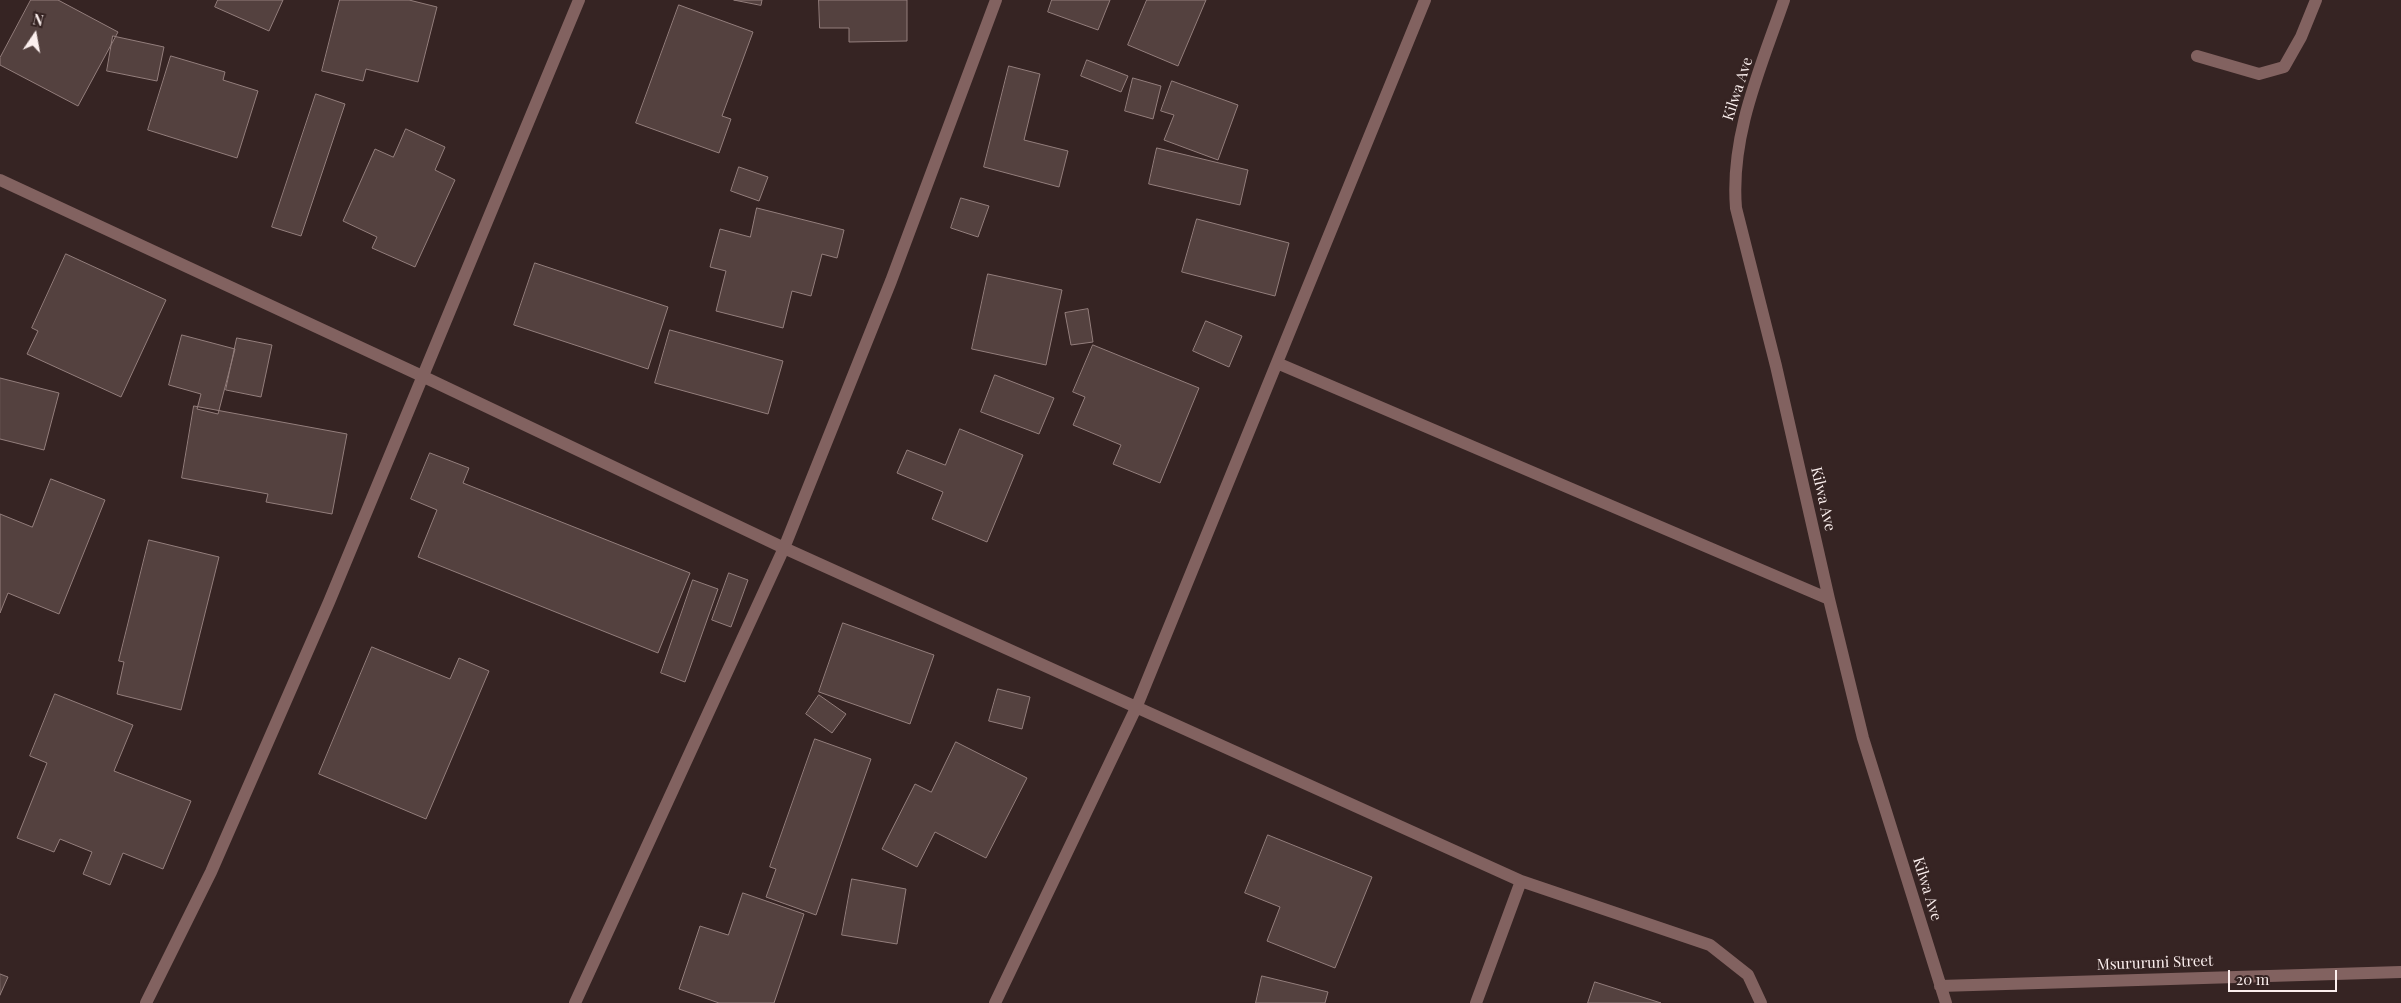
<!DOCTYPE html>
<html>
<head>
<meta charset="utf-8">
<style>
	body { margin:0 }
	#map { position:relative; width:2401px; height:1003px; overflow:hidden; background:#362423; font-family:"Playfair Display",serif }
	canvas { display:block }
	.north { position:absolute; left:10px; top:10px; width:50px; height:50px; -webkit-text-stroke:4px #362423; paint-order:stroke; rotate:12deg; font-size:14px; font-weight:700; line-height:20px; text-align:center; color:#fbefee }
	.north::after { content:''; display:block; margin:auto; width:18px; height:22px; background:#fbefee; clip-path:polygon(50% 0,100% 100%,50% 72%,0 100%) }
	.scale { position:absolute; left:2228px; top:970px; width:109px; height:22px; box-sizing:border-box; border:2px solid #fbefee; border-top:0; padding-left:6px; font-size:15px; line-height:18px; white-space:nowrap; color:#fbefee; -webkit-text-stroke:4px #362423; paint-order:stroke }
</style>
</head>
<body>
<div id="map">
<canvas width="2401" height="1003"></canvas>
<div class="north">N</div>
<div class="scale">20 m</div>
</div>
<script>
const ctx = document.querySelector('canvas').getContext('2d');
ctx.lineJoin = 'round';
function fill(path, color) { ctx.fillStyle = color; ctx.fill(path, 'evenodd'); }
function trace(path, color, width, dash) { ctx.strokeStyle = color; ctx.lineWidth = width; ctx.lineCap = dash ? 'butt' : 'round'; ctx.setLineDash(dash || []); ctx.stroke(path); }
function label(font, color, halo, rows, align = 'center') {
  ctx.font = font + ' "Playfair Display",serif'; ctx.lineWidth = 5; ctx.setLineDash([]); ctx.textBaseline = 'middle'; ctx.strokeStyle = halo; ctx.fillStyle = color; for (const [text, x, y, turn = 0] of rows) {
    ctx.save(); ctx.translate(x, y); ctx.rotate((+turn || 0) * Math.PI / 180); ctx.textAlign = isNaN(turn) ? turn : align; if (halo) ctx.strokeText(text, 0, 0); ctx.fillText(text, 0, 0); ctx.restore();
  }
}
const building = new Path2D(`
	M31 0H58L118 32 78 106 0 65V58Z
	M218 0H283L269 31 215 7Z
	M340 0H409L437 7 418 82 366 69 363 81 322 71Z
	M734 0H762L761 5Z
	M819 0H907V41L849 42V28H820Z
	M1052 0H1110L1098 30 1048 12Z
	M1147 0H1206L1178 66 1128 45Z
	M679 5 753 32 722 116 731 119 719 153 636 123Z
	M113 36 164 47 157 81 107 71Z
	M171 56 225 72 223 80 258 91 237 158 148 130Z
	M1087 60 1128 76 1121 92 1081 76Z
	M1009 66 1040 74 1024 140 1068 151 1059 187 984 167Z
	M1133 78 1161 86 1153 119 1125 111Z
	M1172 81 1238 105 1218 160 1164 140 1174 115 1161 111Z
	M316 94 345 104 301 236 272 227Z
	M406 129 445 147 435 170 455 180 415 267 372 248 377 237 343 221 375 149 393 157Z
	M1157 148 1248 170 1240 205 1149 184Z
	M739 167 768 177 759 201 731 191Z
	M961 198 989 206 978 237 951 228Z
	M757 208 844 230 837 258 822 254 811 296 792 291 783 328 716 311 726 271 710 267 720 229 750 237Z
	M1197 219 1289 243 1275 296 1182 272Z
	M66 254 166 300 121 397 27 354 38 331 32 328Z
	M535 263 668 307 648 369 514 325Z
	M988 274 1062 290 1046 365 972 349Z
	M1088 309 1093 342 1071 345 1065 313Z
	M1206 321 1242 336 1229 367 1193 351Z
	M670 330 783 361 768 414 655 383Z
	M182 335 235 349 218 414 197 409 201 394 169 385Z
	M237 338 272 345 261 397 226 390Z
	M1093 345 1199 388 1160 483 1113 464 1121 445 1073 425 1085 397 1073 392Z
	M995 375 1054 398 1039 434 981 412Z
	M0 378 59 393 44 450 0 439Z
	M194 406 347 434 332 514 266 502 268 494 182 478Z
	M960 429 1023 455 987 542 932 519 943 492 897 473 907 450 945 465Z
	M430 453 469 468 463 483 690 573 658 653 418 557 437 510 411 499Z
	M51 479 105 500 59 614 8 593 0 613V514L32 527Z
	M149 540 219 557 181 710 117 694 124 662 119 661Z
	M729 573 748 580 731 627 712 620Z
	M693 580 718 589 685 682 661 673Z
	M843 623 934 655 910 724 819 692Z
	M372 647 450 679 459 658 489 671 426 819 319 774Z
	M998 689 1030 697 1022 729 989 721Z
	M55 694 133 725 114 771 191 801 163 869 123 853 110 885 83 874 92 852 60 839 54 852 17 838 47 763 30 756Z
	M819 695 846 714 832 733 806 714Z
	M815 739 871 759 816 915 766 897 776 869 770 867Z
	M956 742 1027 778 986 858 935 832 917 867 882 849 915 784 931 792Z
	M1268 835 1372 877 1335 968 1267 941 1280 907 1245 893Z
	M852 879 906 889 897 944 842 935Z
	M743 893 804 914 774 1003H719L679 989 700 926 728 935Z
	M0 974 8 977 0 995Z
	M1262 976 1328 992 1325 1003H1256Z
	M1595 982 1661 1003H1588Z`);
fill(building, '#54413f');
trace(building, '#937e7c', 1);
trace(new Path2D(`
	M1784 0C1761 67 1730 135 1736 208L1776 366 1829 599 1863 738 1946 1003
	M2197 56 2259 74 2284 67 2301 37 2316 0
	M0 180 422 376 784 548 1521 881 1710 945 1748 975 1761 1003
	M1277 363 1829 599
	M1940 986 2401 972
	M146 1003 211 872 329 602 579 0
	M575 1003 784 548 891 281 996 0
	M995 1003 1136 708 1425 0
	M1476 1003 1521 881`), '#826260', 12);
label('15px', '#fbefee', '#362423', [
	["Kilwa Ave",1738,89,-72],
	["Kilwa Ave",1823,499,77],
	["Kilwa Ave",1927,889,73],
	["Msururuni Street",2155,963,-2]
]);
</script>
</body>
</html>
